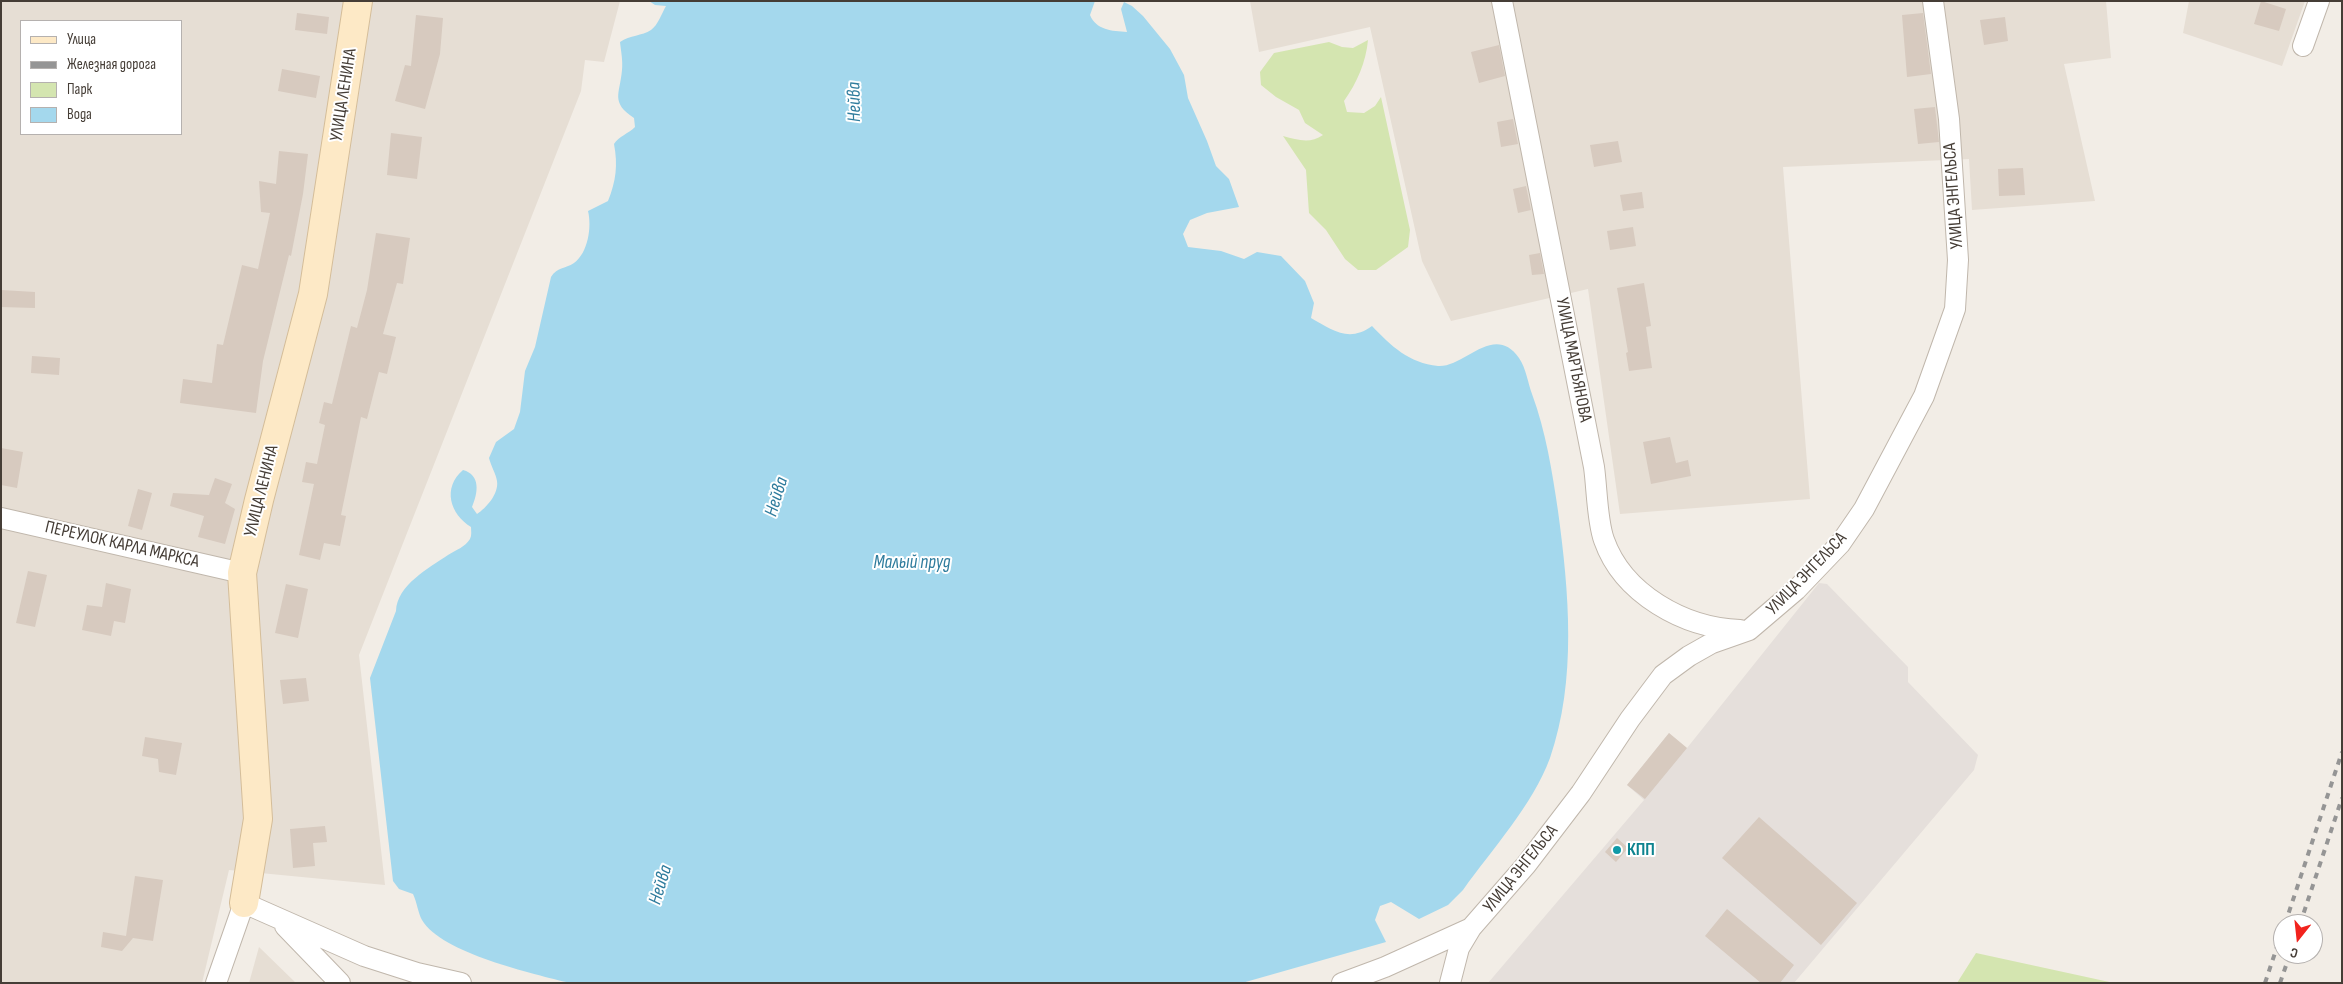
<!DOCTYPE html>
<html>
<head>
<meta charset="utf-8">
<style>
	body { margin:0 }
	#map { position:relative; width:2343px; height:984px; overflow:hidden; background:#f2ede6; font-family:"Sofia Sans Condensed",sans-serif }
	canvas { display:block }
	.frame { position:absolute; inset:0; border:2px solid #453d36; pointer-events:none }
	.legend { position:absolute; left:20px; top:20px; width:162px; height:115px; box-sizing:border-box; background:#fff; border:1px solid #b5b1af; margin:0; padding:6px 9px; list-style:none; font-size:15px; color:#453d36 }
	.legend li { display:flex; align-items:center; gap:10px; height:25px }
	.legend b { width:25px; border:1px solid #b5b1af }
	.north { position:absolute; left:2273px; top:914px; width:50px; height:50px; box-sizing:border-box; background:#fff; border:1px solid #b5b1af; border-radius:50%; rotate:196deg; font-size:14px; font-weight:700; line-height:20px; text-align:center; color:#453d36 }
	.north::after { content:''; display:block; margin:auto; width:18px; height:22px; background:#f2231d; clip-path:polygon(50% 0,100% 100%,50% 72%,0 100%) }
</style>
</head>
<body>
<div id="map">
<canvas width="2343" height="984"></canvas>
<div class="frame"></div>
<ul class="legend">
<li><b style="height:6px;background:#fde9c6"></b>Улица</li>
<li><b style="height:6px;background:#959595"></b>Железная дорога</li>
<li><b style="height:14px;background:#d4e5b0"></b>Парк</li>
<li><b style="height:14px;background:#a4d8ed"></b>Вода</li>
</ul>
<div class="north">С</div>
</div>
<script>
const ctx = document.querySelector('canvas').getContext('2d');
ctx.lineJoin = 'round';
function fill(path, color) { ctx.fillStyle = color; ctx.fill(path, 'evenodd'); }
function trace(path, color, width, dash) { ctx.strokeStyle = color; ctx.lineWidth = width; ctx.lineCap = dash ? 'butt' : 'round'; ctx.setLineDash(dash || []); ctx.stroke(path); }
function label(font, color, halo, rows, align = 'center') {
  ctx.font = font + ' "Sofia Sans Condensed",sans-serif'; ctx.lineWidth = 4; ctx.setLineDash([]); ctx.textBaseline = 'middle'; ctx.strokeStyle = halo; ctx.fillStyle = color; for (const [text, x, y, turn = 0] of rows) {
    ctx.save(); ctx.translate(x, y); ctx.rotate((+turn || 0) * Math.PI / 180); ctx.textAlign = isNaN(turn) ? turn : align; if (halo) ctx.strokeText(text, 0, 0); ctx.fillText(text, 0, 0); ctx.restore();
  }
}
fill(new Path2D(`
	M1 1H620L604 62 585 60 581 91 359 655 385 885 229 870 202 983H1ZM21 21H181V134H21Z
	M1250 1H2106L2111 58 2064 64 2095 201 1972 210 1969 159 1783 167 1810 499 1620 514 1588 289 1451 321 1422 261 1370 27 1259 52Z
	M2189 1H2305L2282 66 2183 33Z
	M259 947 296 983H249Z`), '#e6ded4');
fill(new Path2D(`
	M1819 583 1827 584 1908 667V682L1978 755 1974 770 1794 983H1488L1644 800 1627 785 1669 733 1687 748Z`), '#e5dfdb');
fill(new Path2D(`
	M1368 40C1366 62 1357 83 1344 101L1347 112 1364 113 1375 106 1381 97 1410 230 1408 247 1376 270H1358L1345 259 1326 230 1309 213 1306 170 1283 136C1298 140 1310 144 1323 135L1305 123 1299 110 1276 97 1261 85 1260 72 1274 53 1329 42 1342 47 1353 48Z
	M1976 953 2114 983H1957Z`), '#d4e5b0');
fill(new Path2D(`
	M649 1H1095L1090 15C1096 30 1112 31 1127 32L1121 9 1124 2 1132 6 1143 16 1170 49 1184 75 1188 98 1207 141 1216 166 1229 179 1239 207 1207 213 1190 220 1183 234 1188 247 1221 251 1244 259 1257 252 1281 256 1305 281 1314 303 1311 318C1332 330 1349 343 1372 326 1391 346 1409 363 1438 366 1464 368 1494 322 1519 358 1526 368 1528 383 1532 394 1546 432 1552 471 1558 511 1569 592 1577 680 1550 758 1532 806 1493 848 1463 890L1448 905 1419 919 1391 902 1380 906 1375 920 1386 942 1242 983H570C534 974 441 953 422 920 418 913 417 902 413 894L399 889 393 881 370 678 396 611C397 585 429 568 448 555 456 550 465 547 470 539 472 535 471 531 471 527 450 514 442 488 463 470 481 475 478 493 472 507L477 514C486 508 499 494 497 481 496 474 491 466 489 458L496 442 514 429 520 412 525 371 535 347 551 277C557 267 565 269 574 263 588 253 592 227 588 211L608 201C616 181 618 165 614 144 619 136 628 134 635 127L634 118C610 102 620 94 622 70 623 61 621 51 620 42 630 35 642 36 651 30 658 25 662 13 666 6L655 5Z`), '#a4d8ed');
fill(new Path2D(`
	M2261 1 2286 9 2279 31 2254 24Z
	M297 13 329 17 327 34 295 30Z
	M1923 13 1931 74 1907 77 1902 15Z
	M416 15 443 18 440 54 425 109 395 101 405 65 411 66Z
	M2005 17 2008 41 1984 45 1980 20Z
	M1499 45 1505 76 1479 83 1471 52Z
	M282 69 320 76 316 98 278 91Z
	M1935 107 1939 142 1918 144 1914 109Z
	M1513 119 1518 144 1501 147 1497 122Z
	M391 133 422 137 417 179 387 175Z
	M1618 141 1622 162 1594 167 1590 145Z
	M279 151 308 154 303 194 291 256 289 255 263 361 256 413 180 403 183 379 212 383 217 344 223 345 242 265 258 269 270 213 261 212 259 181 276 184Z
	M2023 168 2025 195 1999 196 1998 169Z
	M1526 186 1531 210 1518 213 1513 189Z
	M1642 192 1644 208 1623 211 1620 195Z
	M1633 227 1636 246 1610 250 1607 231Z
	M376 233 410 238 403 284 397 283 383 334 396 337 387 374 379 372 367 419 361 417 341 515 346 516 340 546 324 543 320 560 299 555 314 484 302 482 306 462 317 464 325 425 319 423 324 402 332 404 351 326 357 328 367 290Z
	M1540 253 1544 274 1532 275 1529 255Z
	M1644 283 1651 326 1646 327 1652 368 1629 371 1626 353 1628 352 1617 288Z
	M1 290 35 292V308L1 307Z
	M32 356 60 358 59 375 31 373Z
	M1670 437 1676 463 1688 460 1691 476 1651 484 1643 442Z
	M1 448 23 452 17 488 1 485Z
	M215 478 232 484 225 503 235 509 225 544 198 537 204 516 170 506 173 493 209 495Z
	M138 489 152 493 142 530 128 526Z
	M28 571 47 575 35 627 16 623Z
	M106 583 131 589 125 623 114 621 111 636 82 630 87 605 102 607Z
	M286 584 308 589 298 638 275 633Z
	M306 678 309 701 283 704 280 680Z
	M1669 733 1687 748 1645 799 1627 785Z
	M145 737 182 743 176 775 159 772 158 759 142 756Z
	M1759 817 1857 903 1821 945 1722 858Z
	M325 826 327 842 313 843 315 866 293 868 290 829Z
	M1617 838 1628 848 1616 862 1605 852Z
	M135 876 163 880 153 941 133 938 122 951 101 947 103 932 126 936Z
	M1727 909 1794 965 1780 983H1761L1705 936Z`), '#d7cabf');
const street = new Path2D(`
	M1502 1 1594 467C1597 488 1597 521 1604 540 1623 594 1684 628 1740 630
	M2303 46 2319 1
	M1 518 242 573
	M285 926 340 983
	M216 983 244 903 364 956 417 973 461 983
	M1342 983 1385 967 1471 928
	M1450 983 1459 948 1471 928 1526 865 1581 793 1630 719 1663 675 1689 656 1712 643 1749 630 1796 590 1840 544 1864 509 1924 396 1955 309 1958 260 1949 119 1933 1`);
const secondary = new Path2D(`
	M244 903 258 819 242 573 259 500 313 294 358 1`);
trace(street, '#c0b7ac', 22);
trace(secondary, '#d4bd99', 30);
trace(street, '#fff', 20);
trace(secondary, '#fde9c6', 28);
trace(new Path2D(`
	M2285 924 2342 752
	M2300 924 2342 798
	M2265 983 2283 929
	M2280 983 2290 954`), '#959595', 4, [6, 6]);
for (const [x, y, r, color] of [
	[1617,850,5,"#0f9aa8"]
]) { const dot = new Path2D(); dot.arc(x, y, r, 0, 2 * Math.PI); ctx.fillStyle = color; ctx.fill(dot); trace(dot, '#fff', 2); }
label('18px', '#453d36', '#fff', [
	["УЛИЦА ЛЕНИНА",344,95,-81],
	["УЛИЦА ЭНГЕЛЬСА",1954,196,-94],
	["УЛИЦА МАРТЬЯНОВА",1573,360,79],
	["УЛИЦА ЛЕНИНА",262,491,-76],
	["ПЕРЕУЛОК КАРЛА МАРКСА",122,545,13],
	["УЛИЦА ЭНГЕЛЬСА",1807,574,-46],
	["УЛИЦА ЭНГЕЛЬСА",1521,869,-51]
]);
label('bold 18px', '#0d838f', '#fff', [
	["КПП",1627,850]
], 'left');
label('italic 19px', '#2f7c9d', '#fff', [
	["Нейва",855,102,-91],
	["Нейва",777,497,-73],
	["Малый пруд",912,563],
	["Нейва",661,885,-73]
]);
</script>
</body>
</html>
